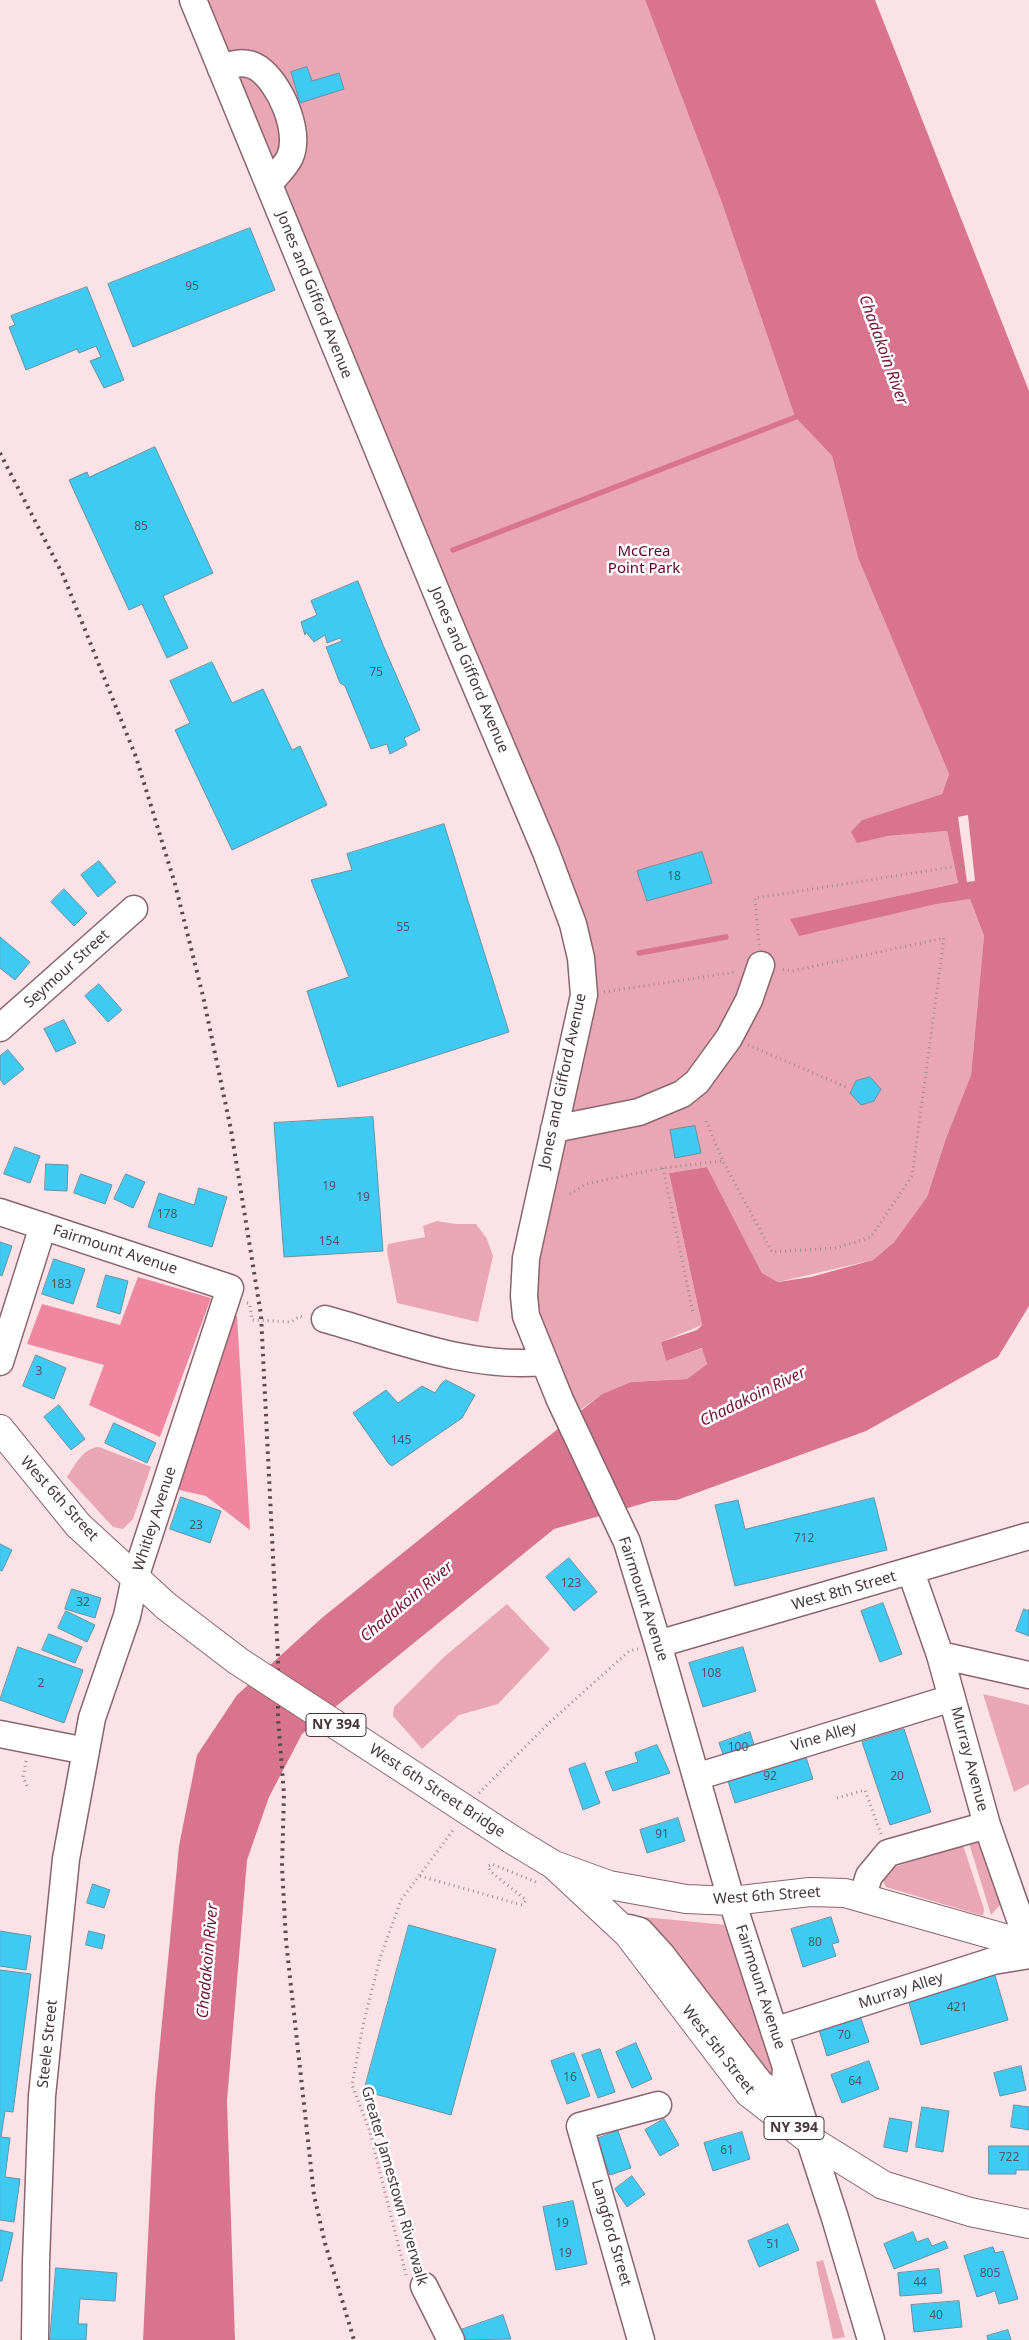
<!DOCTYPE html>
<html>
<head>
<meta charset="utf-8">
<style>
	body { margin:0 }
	canvas { display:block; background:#fbe2e7 }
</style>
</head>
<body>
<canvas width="1029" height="2340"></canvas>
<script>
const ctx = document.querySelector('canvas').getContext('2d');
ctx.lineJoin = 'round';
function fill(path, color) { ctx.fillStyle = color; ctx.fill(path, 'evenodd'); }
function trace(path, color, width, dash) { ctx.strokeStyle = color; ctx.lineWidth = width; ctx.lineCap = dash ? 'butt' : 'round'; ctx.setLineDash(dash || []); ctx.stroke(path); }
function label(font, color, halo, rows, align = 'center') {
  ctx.font = font + ' "Noto Sans",sans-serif'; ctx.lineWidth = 5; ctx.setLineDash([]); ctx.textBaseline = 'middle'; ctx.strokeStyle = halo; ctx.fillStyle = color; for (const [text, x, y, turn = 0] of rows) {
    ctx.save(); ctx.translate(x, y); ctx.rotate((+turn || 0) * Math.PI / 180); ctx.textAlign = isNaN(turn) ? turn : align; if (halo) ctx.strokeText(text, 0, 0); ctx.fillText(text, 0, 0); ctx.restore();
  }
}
fill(new Path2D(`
	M195 0H645L723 206 795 417 832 456 858 558 949 774 942 794 862 820 857 842 888 836 947 831 958 883 791 919 970 899 984 936 971 1075 946 1138 927 1197 894 1242 873 1260 778 1282 762 1273 707 1167 669 1173 702 1325 661 1342 666 1361 703 1348 707 1364 687 1379 631 1382 602 1394 569 1418 526 1316 581 958Z
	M437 1221 455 1224H476L487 1239 493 1256 478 1322 397 1303 387 1251 388 1244 425 1237 423 1226Z
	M99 1447 151 1467 133 1519 123 1529 113 1527 67 1477C75 1465 83 1448 99 1447Z
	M507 1604 550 1649 498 1704 459 1715 422 1749 393 1716 394 1707 444 1657Z
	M983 1694 1029 1705V1784L1014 1792Z
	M979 1841 1001 1904 991 1915 969 1843Z
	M963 1845 984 1909 983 1916 886 1887 882 1879 885 1870Z
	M643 1917 727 1925 778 2082 761 2076Z
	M823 2260 845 2337 833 2339 816 2262Z`), '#e9a6b5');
fill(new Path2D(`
	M138 1277 211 1298 160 1437 89 1405 104 1365 27 1344 42 1304 120 1325Z
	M237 1316 250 1530 206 1496 175 1489 225 1317Z`), '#ef87a1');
fill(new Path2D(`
	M645 0H875L1029 391V1306L998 1357 866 1431 677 1500 652 1501 554 1529 302 1734 269 1797 247 1860 227 2101 235 2340H143L155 2095 179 1846 197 1755 237 1695 323 1617 496 1478 602 1394 631 1382 687 1379 707 1364 702 1348 666 1361 661 1342 697 1330 702 1325 669 1173 707 1167 762 1273 778 1282 811 1277 873 1260 894 1242 927 1197 946 1138 971 1075 984 936 970 899 936 904 799 936 790 919 958 883 947 831 888 836 857 843 851 832 862 820 942 794 949 774 858 558 832 456 795 417 723 206Z`), '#d9748f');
fill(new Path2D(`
	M968 815 975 881 967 882 958 817Z`), '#fbe2e7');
trace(new Path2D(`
	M453 550 801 415
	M639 953 726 937`), '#d9748f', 5.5);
const building = new Path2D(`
	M307 67 312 81 339 73 344 89 300 103 291 72Z
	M250 228 275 290 133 347 108 284Z
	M87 287 124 380 104 388 90 361 101 357 96 346 79 353 77 349 26 370 9 327 15 325 11 316Z
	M155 447 213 573 163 596 188 648 167 658 142 604 129 610 69 480 87 472 89 477Z
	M358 581 383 645 420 730 404 738 407 745 390 754 387 744 371 749 345 686 340 683 326 647 342 641 340 638 327 643 325 635 314 642 306 632 305 635 301 622 317 615 311 601Z
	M212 662 232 703 263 689 292 750 300 746 327 805 232 850 175 730 190 723 170 681Z
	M444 824 509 1032 338 1087 307 991 349 977 311 880 352 870 347 854Z
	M702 852 712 883 647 901 637 871Z
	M99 861 116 882 98 897 81 875Z
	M64 889 87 913 74 926 51 902Z
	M0 937 30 962 15 980 0 968Z
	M99 984 122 1010 108 1022 85 996Z
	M64 1020 76 1043 56 1052 44 1029Z
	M8 1050 24 1069 4 1085 0 1079V1056Z
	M870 1077 881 1089 874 1101 861 1105 850 1093 856 1081Z
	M373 1117 383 1251 284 1257 274 1123Z
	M695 1126 701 1153 675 1158 670 1130Z
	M15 1147 40 1156 30 1183 4 1174Z
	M46 1164 68 1165 67 1191 45 1190Z
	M81 1174 112 1185 105 1204 74 1193Z
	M126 1174 145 1182 133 1208 114 1199Z
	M199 1188 227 1197 212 1247 148 1227 159 1193 194 1205Z
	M0 1242 12 1246 2 1276 0 1275Z
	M54 1259 85 1269 73 1304 42 1294Z
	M106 1275 128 1281 120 1314 97 1307Z
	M36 1355 66 1368 54 1399 23 1386Z
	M446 1380 475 1395 462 1418 392 1466 389 1464 353 1413 386 1390 398 1403 422 1386 435 1393 441 1384Z
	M59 1405 85 1439 71 1450 44 1417Z
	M114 1423 156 1443 147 1463 105 1443Z
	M181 1497 221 1511 210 1543 170 1529Z
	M874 1498 887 1550 735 1586 715 1505 738 1500 745 1529Z
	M0 1544 12 1550 2 1571 0 1570Z
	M569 1558 597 1592 574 1611 546 1577Z
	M72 1589 101 1598 95 1618 65 1609Z
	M883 1603 902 1654 880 1662 861 1611Z
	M1024 1609 1028 1611 1029 1609V1636L1016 1631Z
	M66 1611 95 1625 87 1642 58 1628Z
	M49 1634 82 1647 75 1663 42 1650Z
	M18 1647 83 1670 64 1723 0 1700Z
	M743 1647 756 1691 703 1707 689 1663Z
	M904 1729 931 1812 890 1825 862 1742Z
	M750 1732 757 1754 727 1765 719 1743Z
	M657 1745 670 1773 613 1791 605 1772 638 1762 635 1753Z
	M804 1751 813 1779 735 1803 726 1775Z
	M585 1763 600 1803 583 1810 569 1769Z
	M678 1818 685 1841 647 1853 640 1830Z
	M93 1884 110 1890 104 1908 87 1903Z
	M831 1917 839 1942 832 1944 836 1956 803 1967 791 1929Z
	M409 1925 496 1949 451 2115 364 2091Z
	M0 1931 31 1936 26 1970 0 1966Z
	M89 1931 105 1935 102 1949 86 1945Z
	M0 1970 31 1974 13 2112 5 2111 1 2137 10 2138 5 2177 20 2179 14 2222 0 2220Z
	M994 1972 1008 2020 921 2045 907 1996Z
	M860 2016 869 2042 827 2056 819 2030Z
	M636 2043 652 2079 632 2088 616 2052Z
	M600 2049 615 2092 598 2098 582 2055Z
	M574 2053 590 2096 567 2104 551 2061Z
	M869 2061 879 2089 842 2103 831 2075Z
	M1021 2066 1026 2090 1000 2096 994 2073Z
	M1014 2105 1029 2107V2130L1011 2127Z
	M922 2107 949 2111 943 2152 916 2147Z
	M890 2118 912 2122 907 2152 884 2147Z
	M664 2119 679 2145 660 2156 645 2130Z
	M618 2131 631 2168 610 2175 596 2139Z
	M742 2132 750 2159 713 2171 704 2143Z
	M989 2146H1029V2170H1016V2174H989Z
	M632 2176 645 2194 627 2207 615 2189Z
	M573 2201 587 2264 556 2270 543 2207Z
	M788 2224 799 2250 759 2267 748 2241Z
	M0 2230 13 2233 2 2281H0Z
	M913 2232 917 2242 928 2238 932 2246 945 2241 948 2248 894 2269 884 2244Z
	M993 2247 995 2253 1003 2251 1018 2299 999 2304 995 2291 977 2297 964 2256Z
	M56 2268 117 2273 115 2301 80 2299 78 2324H87L86 2340H50Z
	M939 2269 942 2293 900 2296 898 2273Z
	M959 2301 962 2327 914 2332 911 2305Z
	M503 2315 511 2339 454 2340 452 2333Z
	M1008 2330 1011 2340H988L987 2336Z`);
fill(building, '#3ecaf3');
trace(building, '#6b919f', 1);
const minor = new Path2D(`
	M193 0 447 618 546 852 573 924 581 958 584 995 526 1258 524 1296 526 1316 560 1400 627 1542 658 1644 729 1892 835 2218 871 2340
	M221 69C233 63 246 60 258 68 280 83 301 131 290 157 286 166 275 176 269 184
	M0 1028 134 909
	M554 1129 639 1112 682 1094 697 1082 729 1038 749 1000 761 965
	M0 1212 230 1288 135 1578 127 1616 92 1718 66 1859 42 2096 36 2262 35 2340
	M325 1319C397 1339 468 1369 544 1362
	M0 1362 43 1226
	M911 1572 940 1655 987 1825 1029 1945
	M658 1644 1029 1536
	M940 1655 1029 1675
	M0 1734 86 1751
	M696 1777 952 1698
	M862 1898 869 1876 888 1853 987 1825
	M629 1928 640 1931 661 1954 760 2083 771 2091 779 2090 785 2083 786 2067
	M774 2031 993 1961 1029 1955
	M424 2286 451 2340
	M641 2340 580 2126 658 2105`);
const major = new Path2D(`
	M0 1429 78 1525 166 1606
	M511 1839 554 1865 609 1885 686 1899 732 1901 810 1892 845 1893 1029 1945
	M554 1865 628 1934 749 2093 807 2138 883 2185 970 2212 1029 2224`);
trace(minor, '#89656d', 29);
trace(major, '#89656d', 30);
trace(new Path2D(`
	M759 945 755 898 965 865
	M604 992 736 972
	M748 1045 846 1087
	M706 1121 723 1161 772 1252 836 1248 871 1237 912 1176 944 938 792 971 781 969
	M663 1168 693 1313
	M570 1194 586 1184 618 1177 663 1168 723 1161
	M247 1303 250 1304 252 1320 291 1322 300 1316 304 1318
	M26 1761 23 1777 28 1788
	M479 1793 548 1724 629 1651 638 1649
	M837 1798 865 1790 881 1834
	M420 1876 522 1905 526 1900 490 1871 488 1866 492 1864 536 1882
	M406 2275 369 2129 352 2085 363 2025 380 1958 401 1900 454 1829`), '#9f8b8f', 3, [1, 4]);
trace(minor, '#fff', 26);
trace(major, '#fff', 28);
trace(new Path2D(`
	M0 453 63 575 136 757 175 884 203 996 231 1130 261 1315 278 1657V1718L284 1794 282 1866 286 1941 314 2195 325 2243 354 2340`), '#5b4a4d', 4, [2.5, 5]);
const majorBridge = new Path2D(`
	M166 1606 238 1661 511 1839`);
trace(majorBridge, '#89656d', 30, []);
trace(majorBridge, '#fff', 28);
label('12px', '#445b68', null, [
	["95",192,287],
	["85",141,527],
	["75",376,673],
	["18",674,877],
	["55",403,928],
	["19",329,1187],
	["19",363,1198],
	["178",167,1215],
	["154",329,1242],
	["183",61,1285],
	["3",39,1372],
	["145",401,1441],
	["23",196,1526],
	["712",804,1539],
	["123",571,1584],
	["32",83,1603],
	["108",711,1674],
	["2",41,1684],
	["100",738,1748],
	["92",770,1777],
	["20",897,1777],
	["91",662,1835],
	["80",815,1943],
	["421",957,2008],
	["70",844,2036],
	["16",570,2078],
	["64",855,2082],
	["61",727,2151],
	["722",1009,2158],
	["19",562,2224],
	["51",773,2245],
	["19",565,2254],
	["805",990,2274],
	["44",920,2283],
	["40",936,2316]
]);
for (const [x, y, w] of [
	[336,1725,60],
	[794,2128,60]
]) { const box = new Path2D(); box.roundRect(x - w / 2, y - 11.5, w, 23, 4); ctx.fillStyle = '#fff'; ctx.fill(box); trace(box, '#463639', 1); }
label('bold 14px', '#463639', null, [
	["NY 394",336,1725],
	["NY 394",794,2128]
]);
label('15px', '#463639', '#fff', [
	["Jones and Gifford Avenue",314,295,68],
	["Jones and Gifford Avenue",469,670,67],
	["Seymour Street",67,969,-42],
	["Jones and Gifford Avenue",563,1081,-78],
	["Fairmount Avenue",115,1250,18],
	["West 6th Street",59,1499,48],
	["Whitley Avenue",155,1519,-72],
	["West 8th Street",844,1591,-16],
	["Fairmount Avenue",643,1599,72],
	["Vine Alley",824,1737,-17],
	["Murray Avenue",969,1759,75],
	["West 6th Street Bridge",437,1791,33],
	["West 6th Street",767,1896,-4],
	["Fairmount Avenue",760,1987,72],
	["Murray Alley",901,1991,-18],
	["Steele Street",48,2044,-84],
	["West 5th Street",718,2050,52],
	["Greater Jamestown Riverwalk",394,2186,74],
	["Langford Street",611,2233,74]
]);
label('15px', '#5f0029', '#fff', [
	["McCrea",644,552],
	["Point Park",644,569]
]);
label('italic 16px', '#711536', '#fff', [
	["Chadakoin River",883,350,70],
	["Chadakoin River",753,1397,-26],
	["Chadakoin River",407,1602,-40],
	["Chadakoin River",208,1961,-85]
]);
</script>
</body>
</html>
